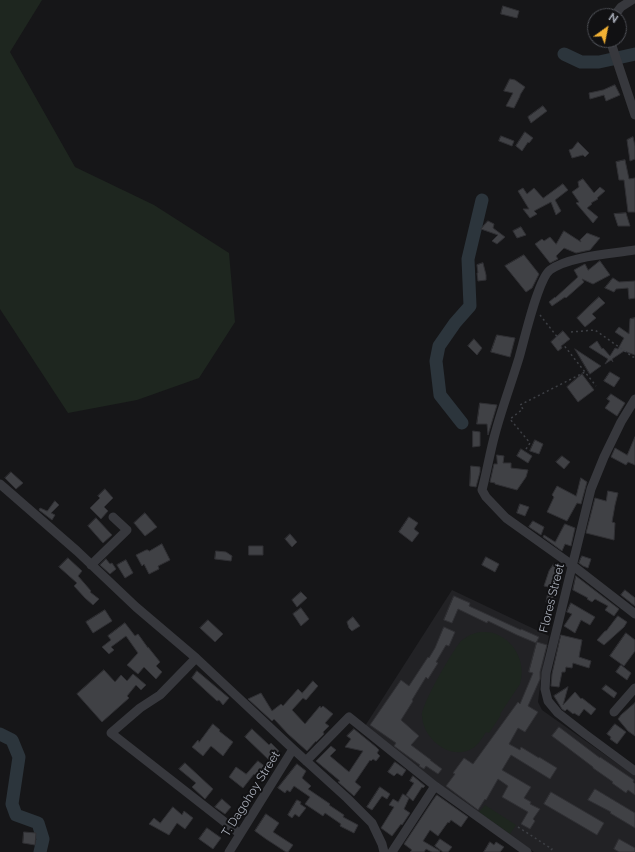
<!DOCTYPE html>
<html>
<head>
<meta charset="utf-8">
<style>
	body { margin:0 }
	#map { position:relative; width:635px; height:852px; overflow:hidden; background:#161618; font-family:Raleway,sans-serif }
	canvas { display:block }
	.north { position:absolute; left:587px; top:8px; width:40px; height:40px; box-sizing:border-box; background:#111113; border:1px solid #4d4f55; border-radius:50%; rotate:33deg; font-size:11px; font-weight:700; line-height:16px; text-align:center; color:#a8adb8 }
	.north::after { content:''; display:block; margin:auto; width:14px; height:18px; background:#f2b134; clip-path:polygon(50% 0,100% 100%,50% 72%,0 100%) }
</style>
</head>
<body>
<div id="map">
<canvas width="635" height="852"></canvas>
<div class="north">N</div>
</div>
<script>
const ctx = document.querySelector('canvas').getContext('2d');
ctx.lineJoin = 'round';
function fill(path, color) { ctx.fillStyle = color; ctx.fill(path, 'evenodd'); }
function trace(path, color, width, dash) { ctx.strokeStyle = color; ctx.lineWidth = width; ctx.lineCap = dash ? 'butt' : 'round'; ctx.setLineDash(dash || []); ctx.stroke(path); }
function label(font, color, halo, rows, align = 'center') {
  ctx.font = font + ' Raleway,sans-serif'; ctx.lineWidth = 4; ctx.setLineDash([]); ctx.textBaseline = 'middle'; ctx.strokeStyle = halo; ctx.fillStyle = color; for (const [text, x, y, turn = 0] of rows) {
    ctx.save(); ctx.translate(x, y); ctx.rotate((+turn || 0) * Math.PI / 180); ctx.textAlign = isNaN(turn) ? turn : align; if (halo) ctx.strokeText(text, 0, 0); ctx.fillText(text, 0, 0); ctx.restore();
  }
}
fill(new Path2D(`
	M452 590 549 636 541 678 538 702 542 710 635 776V852H534L438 783 365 726Z`), '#222225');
fill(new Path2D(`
	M0 0H42L10 52 75 167 154 205 229 253 235 322 199 378 137 400 68 413 0 309Z
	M480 632C486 632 491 632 496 634 516 642 526 664 520 684L500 714 501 715 489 733 486 732C483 737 478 745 473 748 451 762 423 739 422 716 421 705 453 650 461 641 467 636 473 633 480 632Z
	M485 805 516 825 510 834 479 812Z`), '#1e261f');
trace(new Path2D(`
	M564 54 581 62H599L635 54
	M462 423 440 395 436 361 439 346 455 323 470 306 468 259 482 200
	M0 734 12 740 19 757 12 804 16 815 38 823 43 839 40 852`), '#2c353c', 13);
const building = new Path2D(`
	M503 6 519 11 517 18 501 14Z
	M510 79 515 80 525 87 520 95V96L514 108 506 106 513 93 504 91Z
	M615 85 620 95 606 101 604 95 590 99 589 93 603 90Z
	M543 106 547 111 531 123 528 117Z
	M525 132 533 138 529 143 528 142 522 151 516 146Z
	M501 136 514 141 512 146 499 141Z
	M633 137 635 146V159L630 161 627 140Z
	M578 142 589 153 585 157 583 155 572 158 569 150 572 149Z
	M625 160 629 179 635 178V212H628L624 180H619L616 162Z
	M583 179 594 193 600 187 605 191 597 198 598 199 591 203 592 204 587 208 598 217 593 223 576 203 579 202 572 192 579 187 578 182Z
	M563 184 568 190 555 200 561 211 556 215 551 202 534 211 537 214 530 218 523 209H529L518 191 523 188 527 194 534 188 543 198Z
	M626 213 630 226H618L614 214Z
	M488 221 494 224 493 228 505 237 497 244 492 241 498 235 481 229Z
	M521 227 526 235 517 238 513 231Z
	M564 231 581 242 580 240 587 233 600 238 590 250 576 253 564 248 556 256 558 259 550 263 535 244 542 239 544 241 550 237 556 244Z
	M524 255 539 274 532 288 526 292 505 266Z
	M600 261 610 275 593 284 582 279 584 282 566 298 565 297 552 306 549 302 555 297V298L578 277 574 270 585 264 588 270Z
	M483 263 486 275V280L478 281 477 273H478L477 265Z
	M613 278 619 282 635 281V298L629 299 628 288 616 289 614 292 605 288Z
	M599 297 605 303 592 314 596 318 585 327 577 318Z
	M635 318V355L624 351 612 359 613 362 611 360 605 364 608 359 589 347 597 341 602 349 603 348 610 356 615 348 618 349 624 338 615 332 619 327 629 334 630 319Z
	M563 331 570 339 561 346 562 348 558 351 551 342Z
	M497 335 515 338 510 357 491 352Z
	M474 339 482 348 477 355 468 346Z
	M575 349 601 366 590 374Z
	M610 372 620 378 614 387 604 381Z
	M582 374 594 390 578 402 567 387Z
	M611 394 625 403 617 416 605 408 610 401 607 399Z
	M480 403 497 405 488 435 487 424H477Z
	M473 431 480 432V446L473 447Z
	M635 437V465L628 462 626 465 611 457 615 448 627 455Z
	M535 440 543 444 539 454 530 451Z
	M521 449 532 456 528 463 517 456Z
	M497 455 504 456 503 463H511V468L528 470 526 477 517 490 495 484V483L490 482 494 464H497Z
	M562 456 570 462 564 469 556 462Z
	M471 466 480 467V472L476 487 470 486Z
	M11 472 23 483 16 489 5 478Z
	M581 478 587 482 581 504 577 503 567 521 547 512 554 497 552 495 557 486 576 496Z
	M105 489 113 498 104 507 108 511 101 519 90 508 100 498 98 496Z
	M608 491 618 493 615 505 612 522 615 523 614 540 586 533 595 498 606 501Z
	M55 501 59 505 51 513 55 515 52 520 39 510 40 508 47 511Z
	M520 504 529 507 525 516 517 513Z
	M145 513 157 527 145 536 134 523Z
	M409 517 418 523 414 529 419 533 412 542 399 532Z
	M96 518 112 535 103 543 88 526Z
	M533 521 544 527 541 535 529 527Z
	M565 524 575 528 571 546 565 544 562 551 543 537 544 535 555 542Z
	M290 534 297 542 292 547 285 539Z
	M162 544 170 560 158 566 159 569 149 574 144 564 142 566 136 555 146 550H148L149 551Z
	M249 546H263V555H249Z
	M216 551 226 552 232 556 231 561 215 559Z
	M582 556 591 559 588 568 583 566 579 563Z
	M486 557 499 564 495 572 482 565Z
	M68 558 82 571 78 576 91 591 90 592 99 599 93 605 85 598 74 586 77 583 59 567Z
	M106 559 110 564 112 563 116 569 110 574 100 565Z
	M126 560 133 573 125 578 117 565Z
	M554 564 561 569 554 579 557 580 553 597 555 598 552 607 546 602 549 587 544 586 549 571Z
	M576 576 619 609 614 616 605 610 608 606 595 599 592 602 587 599 588 598 573 590Z
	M625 590 635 598V606L621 595Z
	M301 592 307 598 297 607 292 600Z
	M454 596 470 603 469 606 521 630V629L539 637 536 643 517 635 488 621 487 623 458 609 452 623 444 620Z
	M571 603 595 617 590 625 581 620 575 633 564 626 572 614 567 612Z
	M301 608 309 619 301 626 293 614Z
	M105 610 112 621 93 633 86 622Z
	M618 616 627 622 624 627 604 645 597 640 605 631H606Z
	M353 617 360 626 352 631 349 628 347 622Z
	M208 620 223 634 215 642 200 628Z
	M125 623 135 636 138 634 148 648V647L160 662 156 666 162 672 156 679 144 667 138 674 127 665 138 653 126 636 111 647 114 650 109 654 102 647 111 640 108 636Z
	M444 627 455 632 449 646 446 645 436 662 438 663 428 679 426 677 412 700 413 701 401 720 419 736 411 745 431 760H430L442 769 438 774 426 766 424 769 419 766 420 765 413 760 394 746 396 743 370 725 401 680 409 686 428 657 429 658 435 648Z
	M626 633 635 640V651L624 666 610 656Z
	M561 635 582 640 579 657 591 661 589 668 573 663 572 668 566 667 565 672H562L559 687 551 686 552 674Z
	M537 642 547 645 540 672V679L528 706 538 712 525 732 518 728 509 744 520 750 521 747 539 758V757L557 768 550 779 511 755 502 770 531 787 524 798 531 802 530 804 540 809 533 819 535 821 530 829 521 824 528 812 502 797 508 786 498 779 486 800 485 799 478 810 446 786 455 774 453 773 464 758 473 764 518 702 520 704 533 673 529 672Z
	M621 665 631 673 627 680 616 672Z
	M104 670 115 682 121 675 127 681 133 674 146 685 141 690 136 685 127 696 129 698 102 722 77 694Z
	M197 671 229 698 223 705 219 700 217 701 192 678Z
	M313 681 318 686 306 700 303 698 292 710 305 724 320 706 321 708 323 706 333 714 325 723 329 726 323 732 324 734 316 742V741L307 751 288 734 274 719 272 721 248 699 261 693 272 711 281 704 283 706 298 689 302 693Z
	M606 685 617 693 614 698 602 689Z
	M568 687 563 705 575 692 581 699 582 698 596 709 591 715 584 709 579 716 574 713 573 714 567 709 565 711 562 709 554 696Z
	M635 703V736L628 731 618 719 621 715Z
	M213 724 220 730 219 731 233 742 223 756 211 746 203 756 192 747 198 740 199 742Z
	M615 724 626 732 617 744 610 739 611 737 607 734Z
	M559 727 600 758V757L634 780 633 782 635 784V795L628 790 626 793 612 783 613 782 593 768V767L552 736Z
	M252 729 269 745 271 743 279 751 270 761 245 737Z
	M354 729 376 747 379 750 377 753 380 756 376 761 373 759 371 761 370 760 355 782 361 787 354 796 338 782 340 781 316 761 331 746 336 750 330 756 349 772 363 751 345 747 351 739 347 736Z
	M258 761 267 768 259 778 254 774 243 788 229 777 236 767 246 774Z
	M395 762 406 770 402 776 397 773 394 776 388 772Z
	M185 763 213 789 205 799 192 787 196 783 179 769Z
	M297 764 306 771 302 778 311 786 308 789 330 804 329 805 344 815 343 817 358 825 354 833 340 826 341 824 325 813 323 816 305 804 310 797 294 786 290 792 287 790 285 793 278 788Z
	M413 776 425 786 423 788 422 787 413 801 406 795 414 783 410 781Z
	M380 787 390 794 387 799 382 796 372 810 367 807Z
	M595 789 635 813V828L610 813 611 812 588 800Z
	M551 792 604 823 597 835 544 804Z
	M403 794 409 798 404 809 410 813 402 825 401 824 392 836 381 828 394 807 389 805 393 799 398 802Z
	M437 795 468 817 461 827 451 820 449 823 448 822 438 836 430 830 423 841 440 851 439 852H432L426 849 424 852H410L412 850 404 844 433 800Z
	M222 799 231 807 225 814 215 807Z
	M297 800 301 802 300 804 306 808 299 817 295 814 292 818 288 815Z
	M173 807 182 815 184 811 193 818 185 829 177 823 169 835 149 824 154 818 160 823Z
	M266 814 279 823 273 832 293 845 288 852H286L266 839 255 831Z
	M207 828 221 838 213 849 199 839Z
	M24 832 36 833 35 845 23 843Z
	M440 839 452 847 448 852H443L435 846Z
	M619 839 635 848V852H619L614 849Z
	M490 842 494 845 496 842 504 847 500 852H484Z`);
fill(building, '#404145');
trace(building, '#303034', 1);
trace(new Path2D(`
	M540 315 596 386
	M571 332 595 330 633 357H635
	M526 449 530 443 510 419 523 409 520 405 585 372
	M518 827 552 849 549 852`), '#3d3f44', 1.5, [2, 3]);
trace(new Path2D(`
	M614 16 621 7 632 0
	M610 40 635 115
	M635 250C611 254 569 256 550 270 538 279 524 341 519 358 511 384 502 408 495 434 490 452 487 471 482 490L486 497 506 518 572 565 635 614
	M635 399 621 422 604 457 591 489 546 673 545 689 548 701 558 713 585 734 635 771
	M0 484 77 551 136 607 196 658 293 749 347 798 372 823 382 844 384 852
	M91 565 127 530 113 517
	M196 658 160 695 140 708 111 733 240 834
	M614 712 635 688
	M306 761 349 717 435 786 527 852
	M229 852 293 749
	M392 852 435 786`), '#37383d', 9);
label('12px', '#a8adb8', '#111113', [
	["Flores Street",552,598,-76],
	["T. Dagohoy Street",251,794,-58]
]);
</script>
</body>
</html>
